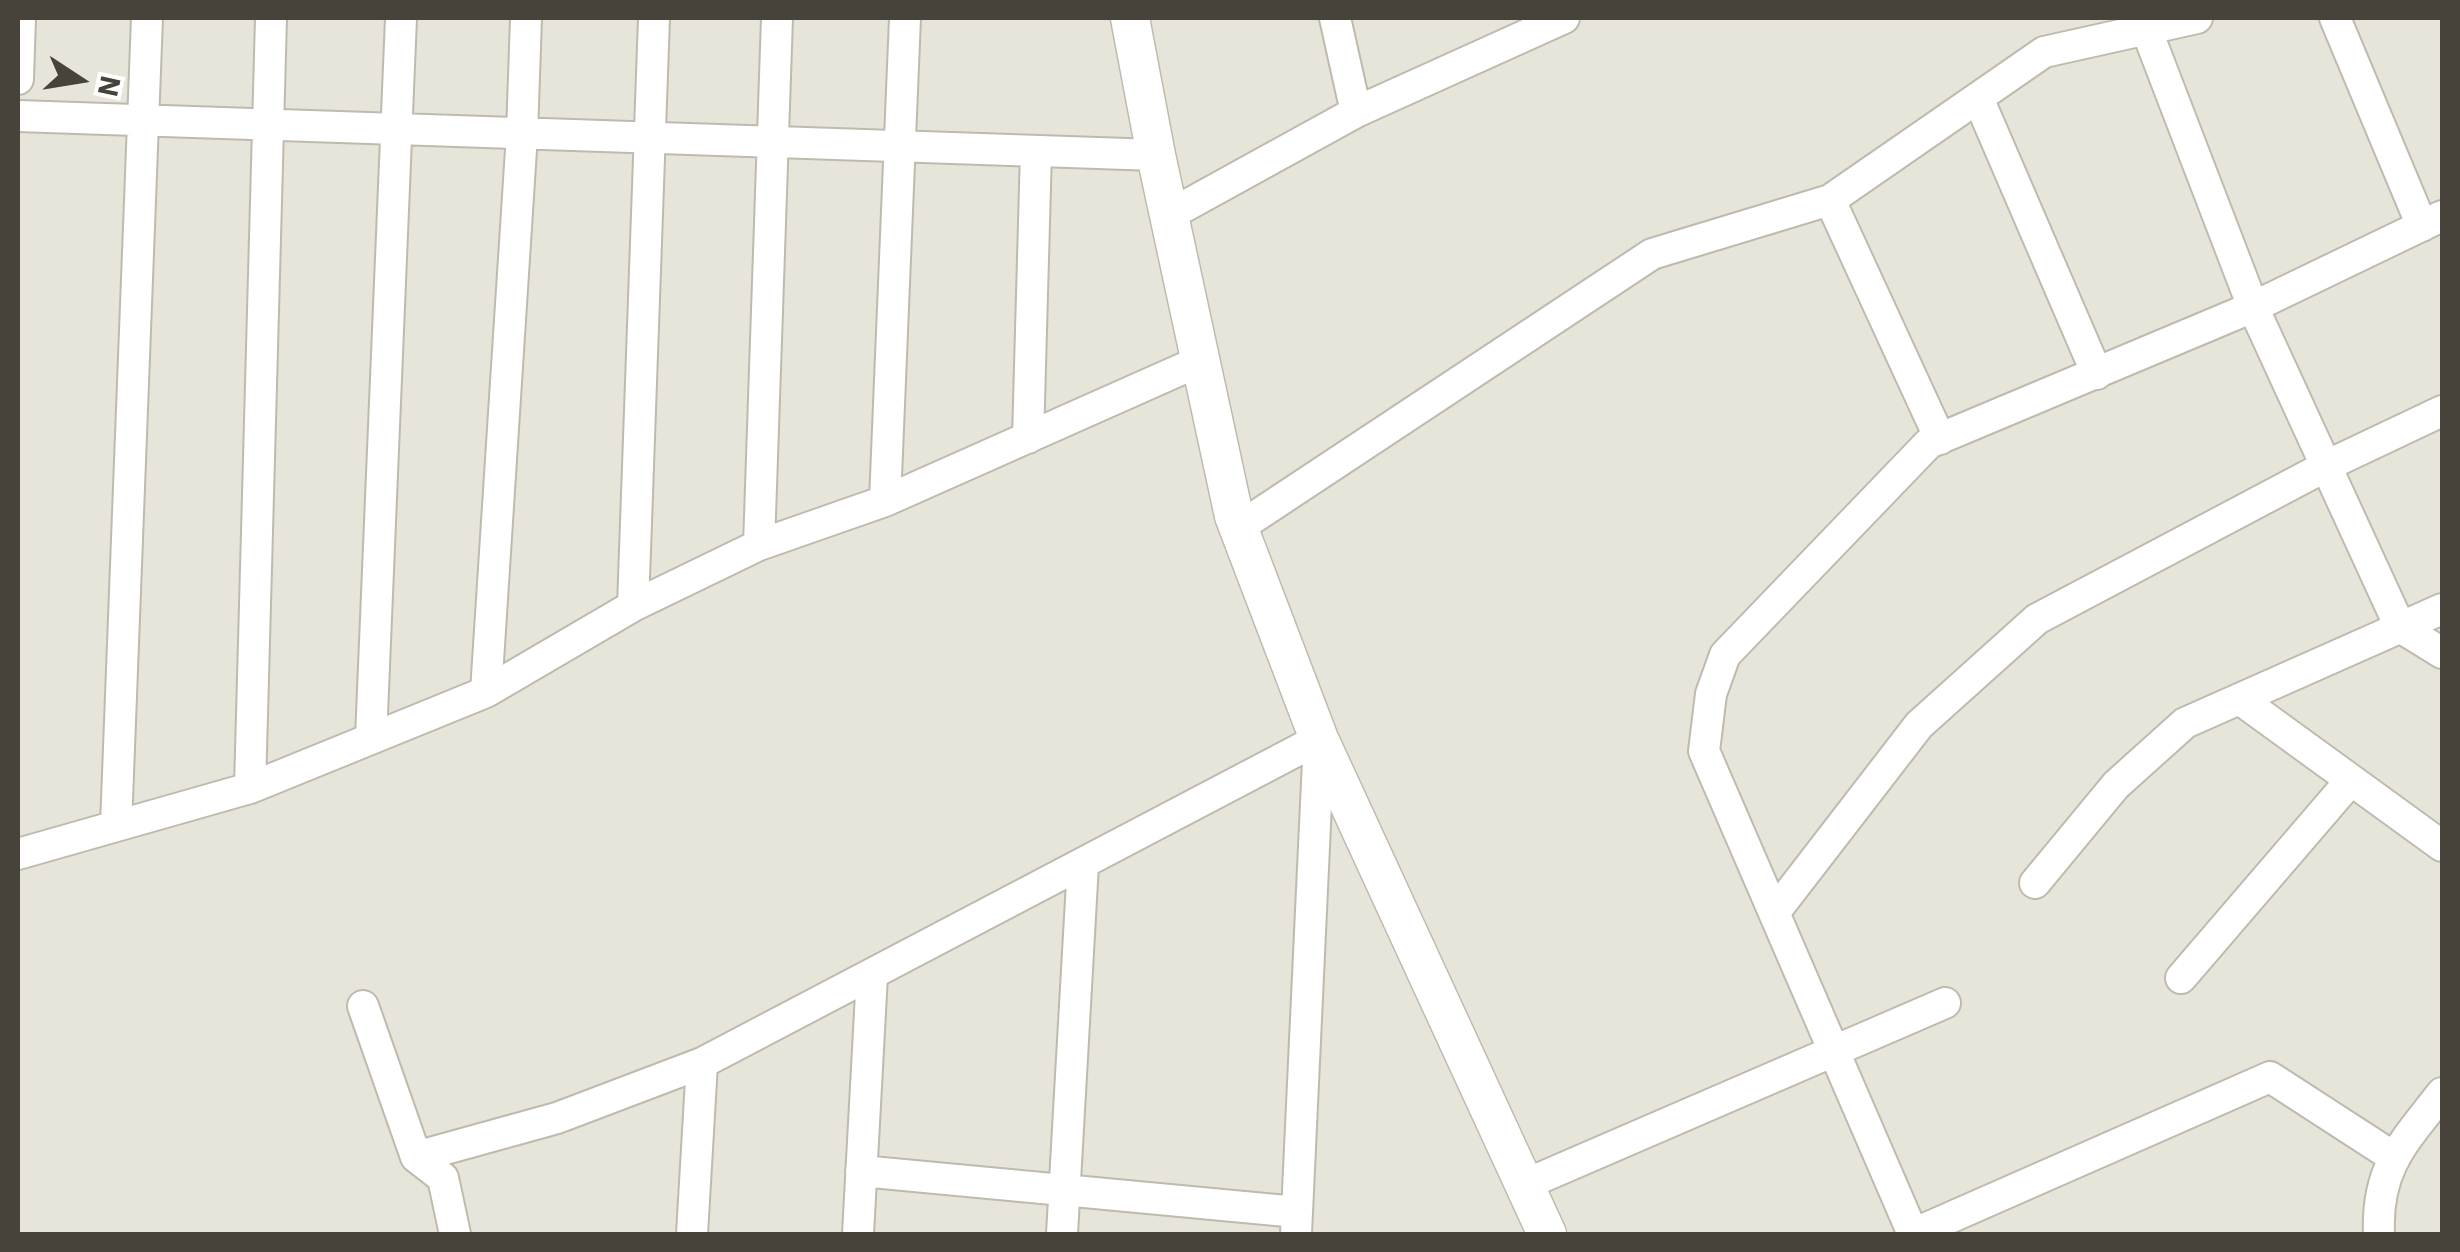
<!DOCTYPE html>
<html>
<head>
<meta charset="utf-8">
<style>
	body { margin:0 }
	#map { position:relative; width:2460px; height:1252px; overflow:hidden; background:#f3f2eb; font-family:"IBM Plex Sans",sans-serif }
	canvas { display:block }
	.frame { position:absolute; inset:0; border:20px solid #47433a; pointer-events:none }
	.north { position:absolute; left:30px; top:30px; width:100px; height:100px; -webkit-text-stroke:8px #fff; paint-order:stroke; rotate:102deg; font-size:28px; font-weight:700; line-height:40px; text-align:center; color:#47433a }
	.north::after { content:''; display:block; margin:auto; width:35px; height:45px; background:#47433a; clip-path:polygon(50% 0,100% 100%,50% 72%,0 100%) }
</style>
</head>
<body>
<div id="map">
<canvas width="2460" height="1252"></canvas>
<div class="frame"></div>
<div class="north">N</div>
</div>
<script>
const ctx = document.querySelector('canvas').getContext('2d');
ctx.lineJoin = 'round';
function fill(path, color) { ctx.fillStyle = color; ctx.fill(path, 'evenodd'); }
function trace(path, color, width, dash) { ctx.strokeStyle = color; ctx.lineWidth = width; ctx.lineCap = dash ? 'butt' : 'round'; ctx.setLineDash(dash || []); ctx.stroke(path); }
fill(new Path2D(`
	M18 18H2442V1234H18Z`), '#e7e4da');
const minor = new Path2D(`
	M1335 18 1356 112
	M2335 18 2422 226
	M2147 31 2253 307 2400 627 2442 653
	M18 79 20 18
	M1978 98 2097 374
	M18 116 1156 155
	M1830 200 1940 439
	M1169 215 1356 112 1564 18
	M1028 438 1036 151
	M885 501 905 18
	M1238 528 1652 254 1830 200 2044 52 2197 18
	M759 545 777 18
	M633 606 654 18
	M486 692 522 134 526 18
	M2241 700 2442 846
	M371 738 401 18
	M250 788 271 18
	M116 826 147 18
	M18 854 250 788 486 692 633 606 759 545 885 501 1200 361
	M2035 883 2116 785 2185 723 2442 609
	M1774 913 1919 725 2037 619 2328 465 2442 411
	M2181 978 2351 780
	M363 1006 416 1157 443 1178 455 1234
	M416 1157 557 1118 702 1063 1319 739 1296 1234
	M861 1171 1297 1212
	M1524 1185 1945 1003
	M692 1234 702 1063
	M858 1234 872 975
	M1062 1234 1083 864
	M1913 1234 1704 751 1711 694 1725 655 1929 443 2253 307 2442 216
	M1913 1234 2270 1077 2395 1158
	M2379 1234C2376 1168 2404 1142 2442 1093`);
const tertiary = new Path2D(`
	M1130 18 1156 155 1234 516 1319 739 1547 1234`);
trace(minor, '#bebaae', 34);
trace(tertiary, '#bebaae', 41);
trace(minor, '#fff', 30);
trace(tertiary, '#fff', 38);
</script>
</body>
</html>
